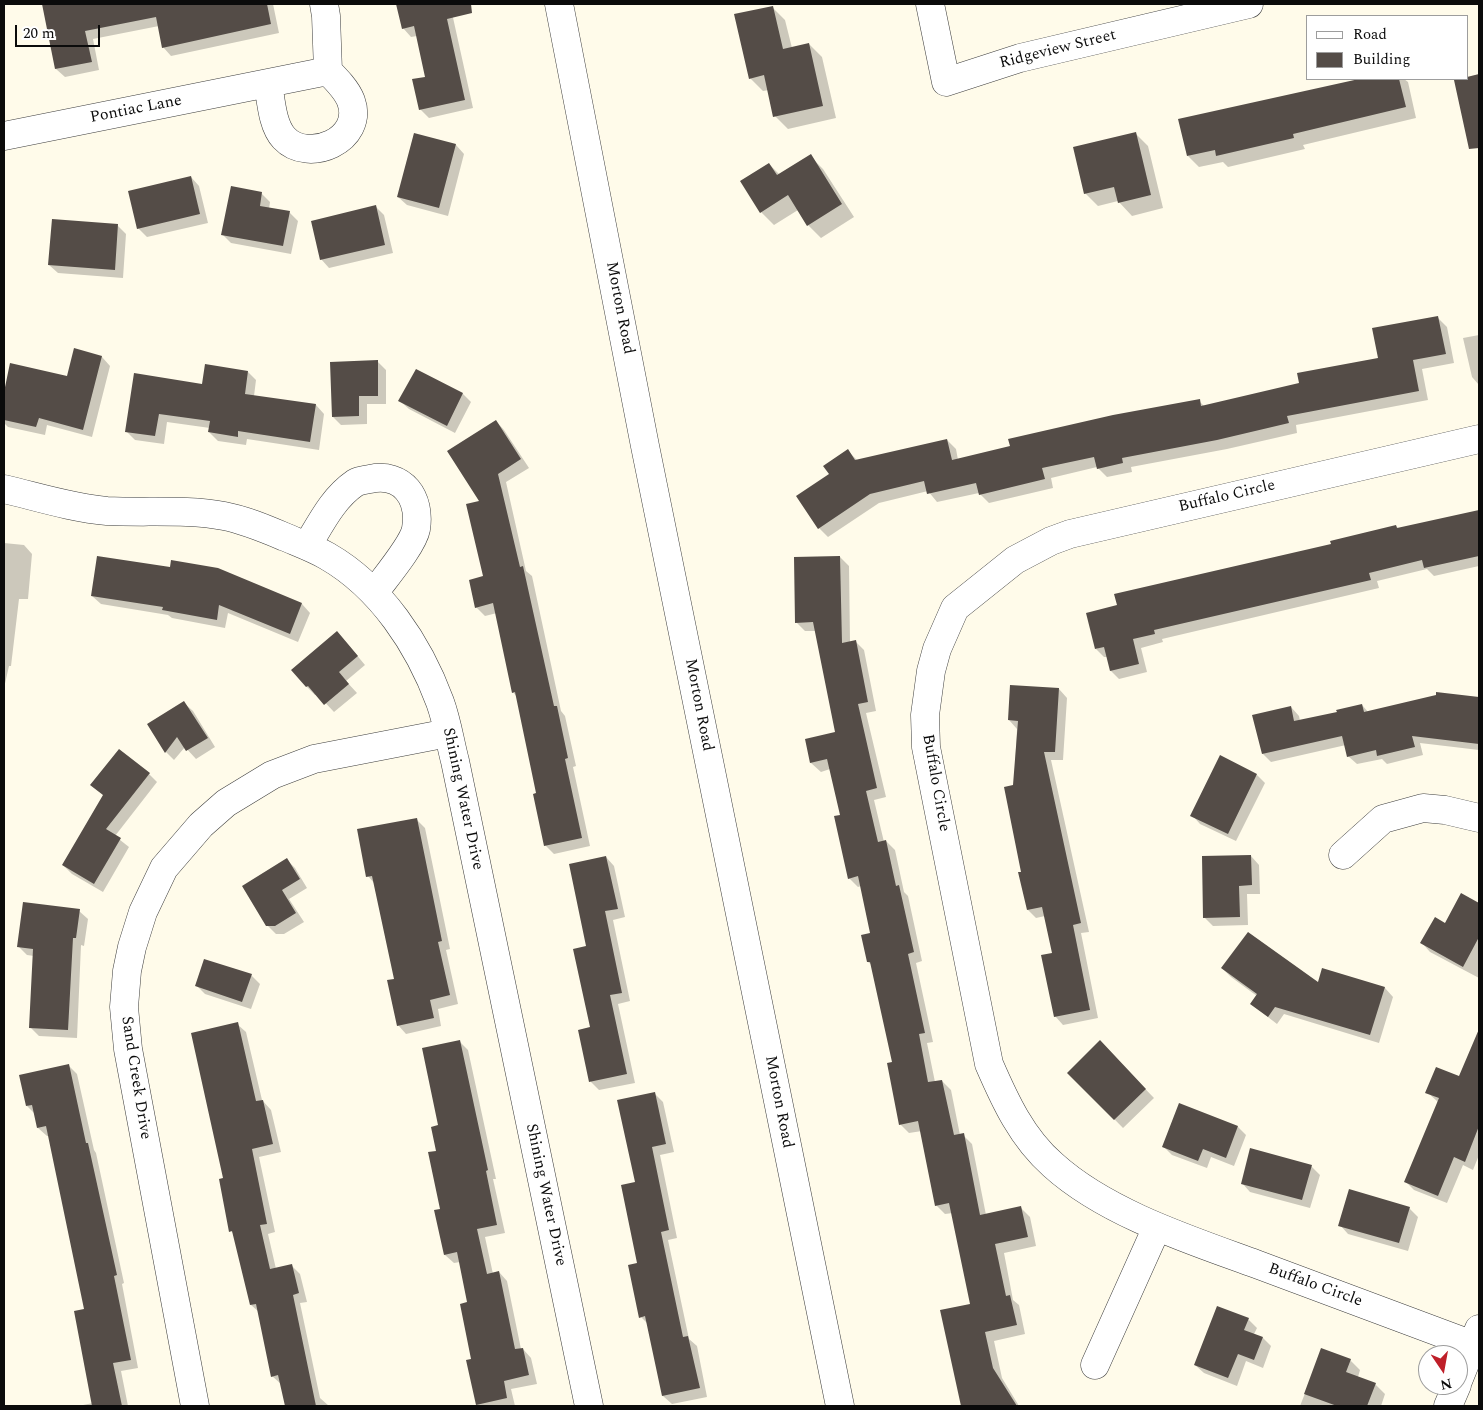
<!DOCTYPE html>
<html>
<head>
<meta charset="utf-8">
<style>
	body { margin:0 }
	#map { position:relative; width:1483px; height:1410px; overflow:hidden; background:#fffbea; font-family:Spectral,serif }
	canvas { display:block }
	.frame { position:absolute; inset:0; border:5px solid #0b0b0b; pointer-events:none }
	.legend { position:absolute; left:1306px; top:15px; width:162px; height:65px; box-sizing:border-box; background:#fff; border:1px solid #9d9d9d; margin:0; padding:6px 9px; list-style:none; font-size:15px; color:#0b0b0b }
	.legend li { display:flex; align-items:center; gap:10px; height:25px }
	.legend b { width:25px; border:1px solid #9d9d9d }
	.north { position:absolute; left:1418px; top:1345px; width:50px; height:50px; box-sizing:border-box; background:#fff; border:1px solid #9d9d9d; border-radius:50%; rotate:168deg; font-size:14px; font-weight:700; line-height:20px; text-align:center; color:#0b0b0b }
	.north::after { content:''; display:block; margin:auto; width:18px; height:22px; background:#bf1f29; clip-path:polygon(50% 0,100% 100%,50% 72%,0 100%) }
	.scale { position:absolute; left:15px; top:25px; width:85px; height:22px; box-sizing:border-box; border:2px solid #0b0b0b; border-top:0; padding-left:6px; font-size:15px; line-height:18px; white-space:nowrap; color:#0b0b0b; -webkit-text-stroke:4px #fff; paint-order:stroke }
</style>
</head>
<body>
<div id="map">
<canvas width="1483" height="1410"></canvas>
<div class="frame"></div>
<ul class="legend">
<li><b style="height:6px;background:#fff"></b>Road</li>
<li><b style="height:14px;background:#544c47"></b>Building</li>
</ul>
<div class="north">N</div>
<div class="scale">20 m</div>
</div>
<script>
const ctx = document.querySelector('canvas').getContext('2d');
ctx.lineJoin = 'round';
function fill(path, color) { ctx.fillStyle = color; ctx.fill(path, 'evenodd'); }
function trace(path, color, width, dash) { ctx.strokeStyle = color; ctx.lineWidth = width; ctx.lineCap = dash ? 'butt' : 'round'; ctx.setLineDash(dash || []); ctx.stroke(path); }
function label(font, color, halo, rows, align = 'center') {
  ctx.font = font + ' Spectral,serif'; ctx.lineWidth = 5; ctx.setLineDash([]); ctx.textBaseline = 'middle'; ctx.strokeStyle = halo; ctx.fillStyle = color; for (const [text, x, y, turn = 0] of rows) {
    ctx.save(); ctx.translate(x, y); ctx.rotate((+turn || 0) * Math.PI / 180); ctx.textAlign = isNaN(turn) ? turn : align; if (halo) ctx.strokeText(text, 0, 0); ctx.fillText(text, 0, 0); ctx.restore();
  }
}
fill(new Path2D(`
	M43 4H273L279 33 171 56 163 47 159 26 93 39 99 70 65 77 56 69Z
	M397 4H450L473 108 429 118 420 109 427 78 417 36 411 37 403 28Z
	M772 7 785 20 792 48 809 44 822 57 836 118 788 129 775 116 769 90 763 91 750 78Z
	M1479 75V144L1467 131 1456 81Z
	M1364 79H1404L1408 82 1416 118 1303 145 1305 149 1228 167 1223 162 1199 167 1188 156 1285 98Z
	M1135 133 1148 146 1163 208 1132 216 1118 201 1098 206 1085 193Z
	M414 134 456 145 464 154 448 216 407 205 398 197Z
	M810 156 823 169 854 217 821 238 808 225 798 210 774 225 761 212 769 164 780 175Z
	M191 177 199 186 208 223 147 237 138 228Z
	M261 193 270 202 269 209 289 212 298 221 291 254 231 243 223 235Z
	M376 207 384 215 393 253 329 268 321 259Z
	M53 220 118 226 126 234 123 278 58 273 49 265Z
	M1438 318 1447 327 1454 363 1422 369 1428 400 1296 425 1297 433 1227 449 1131 467 1132 472 1107 477 1097 467 1051 478 1053 488 989 503 979 493 937 502 928 491 879 503 828 537 819 528 831 474 848 451 858 461 947 440 956 449 958 460 1199 401 1205 407 1300 384 1379 359Z
	M1479 335V385L1472 377 1463 338Z
	M75 350 102 357 110 366 92 437 47 425 45 435 8 427 4 423V398L11 364 68 377Z
	M377 361 386 370V404H367V424L341 425 333 417Z
	M416 370 463 394 471 402 455 433 409 409 400 401Z
	M248 372 256 380 254 396 316 405 324 414 319 450 247 439 246 445 218 441 209 432 210 428 167 422 164 444 135 440 127 432 203 385Z
	M496 421 504 430 529 468 506 482 526 571 532 576 561 711 565 716 576 766 573 767 590 846 554 854 545 845 537 794 517 697 513 692 497 613 485 616 476 607 484 577 482 502Z
	M1477 511 1479 513V566L1434 576 1427 569 1377 581 1379 588 1162 639 1163 642 1141 648 1147 672 1119 679 1111 671 1107 657H1104L1096 649 1332 545 1396 526 1399 529Z
	M4 543 24 545 32 554 28 599H19L11 666H9L4 688Z
	M840 557 849 566 850 642 855 641 864 650 876 711 866 713 886 797 874 800 884 842 886 841 895 850 904 892 908 896 922 961 916 963 933 1042 927 1043 935 1082 942 1081 951 1090 960 1135H963L972 1144 986 1215 1021 1208 1030 1217 1036 1246 1004 1253 1013 1300 1019 1305 1025 1334 994 1341 1002 1378 1019 1406H964L961 1403 971 1305 953 1213 945 1214 936 1205 922 1131 909 1133 900 1124 893 1063 872 965 868 962 872 934 861 886 858 887 849 878 842 816 830 769 821 772 811 763 806 740 837 733 816 631H805L796 622Z
	M171 569 217 570 302 604 310 613 298 642 228 613 225 628 172 618 168 615 101 604 92 596Z
	M345 641 365 665 346 681 357 693 334 712 317 694 315 695 307 687 293 670Z
	M1059 689 1067 698 1063 760H1051L1089 932 1081 933 1098 1018 1063 1025 1055 1016 1054 954 1045 916 1036 918 1028 910 1014 786 1017 729 1009 720Z
	M1437 693 1479 698V750L1420 743 1423 755 1387 764 1382 759 1357 764 1348 756 1346 745 1271 762 1263 754 1291 707 1299 716 1300 721 1338 713 1362 705 1369 713 1437 696Z
	M184 703 193 711 215 747 196 759 185 747 174 760 166 752 149 724Z
	M149 774 157 782 115 836 129 847 103 892 72 874 63 865Z
	M1257 775 1265 783 1236 841 1200 824 1192 815Z
	M416 819 425 828 450 949 446 950 458 1004 438 1009 441 1026 406 1034 398 1025 395 980 374 883 368 876Z
	M1251 856 1259 865 1260 894H1247L1248 925 1213 926 1204 917Z
	M606 857 614 866 625 917 613 920 630 1001 618 1004 635 1083 599 1090 591 1082V1028L588 947Z
	M287 860 295 868 307 888 289 899 304 922 284 934H276L267 925Z
	M1461 895 1479 905V978L1430 952 1422 943 1445 924Z
	M79 911 88 919 84 946 81 945 77 1038 39 1036 30 1027 34 956 27 955 18 946Z
	M1222 968 1318 984 1385 988 1393 997 1379 1043 1284 1014 1277 1024 1251 1004 1257 996 1231 977Z
	M251 975 260 984 251 1009 205 994 197 986Z
	M237 1024 246 1032 262 1100 271 1110 281 1152 259 1157 275 1232 268 1234 276 1269 291 1265 300 1274 307 1302 300 1303 320 1398 329 1406H286L281 1384 272 1376 259 1312 251 1305 235 1235 231 1231 224 1179Z
	M459 1041 468 1050 496 1179H493L505 1233 485 1237 493 1274 499 1272 507 1281 521 1349H523L531 1358 537 1384 511 1389 515 1406H479L477 1405 468 1361 473 1360 468 1303 460 1262 454 1263 445 1255 437 1152 440 1126Z
	M1100 1042 1154 1098 1123 1128 1069 1073Z
	M1475 1042 1479 1043V1155L1473 1170 1463 1165 1447 1203 1414 1190 1406 1182 1438 1102 1427 1092 1460 1078Z
	M69 1066 77 1074 94 1150 96 1153 124 1283 122 1284 138 1368 121 1371 128 1406H83V1405L93 1403 86 1310 49 1136H47L38 1128 35 1114 27 1106Z
	M654 1093 663 1102 674 1152 660 1155 677 1238 668 1240 689 1339 697 1346 707 1397 672 1404 663 1396 648 1324 641 1317 636 1183Z
	M1238 1127 1246 1135 1234 1166 1211 1157 1207 1168 1172 1155 1163 1146Z
	M1311 1166 1320 1175 1310 1208 1250 1192 1242 1183Z
	M1409 1208 1418 1217 1408 1251 1348 1234 1340 1225Z
	M1248 1319 1257 1328 1254 1334 1263 1338 1271 1346 1263 1368 1246 1361 1237 1386 1204 1373 1195 1365Z
	M1322 1350 1350 1360 1360 1370 1358 1377 1375 1384 1385 1394 1381 1406H1300Z`), '#0003');
fill(new Path2D(`
	M42 4H267L271 24 162 48 156 17 85 31 92 62 55 69Z
	M396 4H471L472 13 447 19 465 100 419 110 412 79 425 77 414 26 402 29Z
	M773 6 783 49 809 43 823 106 773 117 764 75 749 79 734 14Z
	M1479 74V148L1469 149 1454 80 1467 79V77Z
	M1359 79H1399L1406 107 1293 134 1294 138 1216 156 1215 150 1187 156 1178 119Z
	M1136 132 1151 195 1118 203 1114 187 1084 194 1073 147Z
	M414 133 456 144 439 208 397 197Z
	M811 154 842 204 807 226 788 195 760 213 740 181 769 163 777 175Z
	M191 176 200 214 137 229 128 191Z
	M231 186 262 192 260 206 290 211 283 246 221 235Z
	M376 205 385 245 320 260 311 221Z
	M52 219 118 224 115 270 48 265Z
	M1438 316 1446 354 1413 360 1419 391 1287 416 1289 423 1217 440 1122 458 1123 463 1097 469 1094 457 1042 468 1045 479 979 495 976 483 927 494 924 481 870 494 818 529 796 496 829 474 823 466 848 449 855 460 947 439 952 460 1010 446 1008 439 1113 415 1200 399 1201 406 1299 383 1297 373 1378 358 1372 328Z
	M74 348 102 356 83 430 39 418 36 427 4 420V392L10 363 67 376Z
	M378 360V396H359V416L332 417 330 362Z
	M205 364 248 371 245 394 316 404 310 442 238 431V437L208 432 210 421 159 414 155 436 125 432 134 373 202 384Z
	M416 369 463 393 447 426 398 401Z
	M496 420 521 459 498 474 520 567 523 566 554 706H557L568 758 565 759 582 838 544 846 533 794 536 793 515 692 512 693 493 603 475 608 469 580 483 576 466 504 479 501 447 451Z
	M1479 510V556L1424 568 1422 560 1369 573 1371 580 1154 630 1155 634 1133 639 1139 664 1110 671 1104 647 1095 649 1086 613 1117 605 1114 594 1331 544 1330 541 1396 525 1397 528Z
	M97 556 170 567 171 560 218 568 302 603 290 634 219 605 217 620 162 610 163 607 91 596Z
	M840 556 842 643 856 640 868 702 858 704 877 788 866 791 878 842 886 840 896 886 899 885 914 952 908 954 925 1033 919 1034 928 1082 942 1080 954 1135 964 1133 980 1215 1021 1206 1028 1237 995 1244 1006 1296 1010 1295 1017 1325 985 1332 993 1368 1017 1406H961L940 1310 970 1304 949 1203 935 1206 918 1121 899 1125 887 1063 892 1062 870 962H867L861 935 870 933 858 876 848 879 834 816 840 815 827 759 810 763 805 739 835 732 813 622 795 623 794 557Z
	M337 631 358 656 339 672 349 684 324 705 308 686 306 687 291 670Z
	M1010 685 1059 688 1055 752H1044L1081 923 1073 925 1090 1010 1054 1017 1041 955 1052 953 1042 907 1027 910 1018 872H1021L1004 787 1013 785 1018 721 1008 720Z
	M1436 692 1479 697V744L1412 736 1415 747 1377 756 1376 750 1347 757 1342 736 1262 754 1252 715 1291 706 1294 721 1337 712 1336 710 1362 704 1364 712 1436 695Z
	M184 701 208 738 186 751 177 737 165 753 147 724Z
	M119 749 150 773 106 829 121 838 94 884 62 865 103 795 90 785Z
	M1220 755 1257 774 1228 834 1190 816Z
	M417 818 442 941 438 942 450 995 430 1000 434 1018 397 1026 387 980 394 979 372 876 366 877 357 829Z
	M1251 855 1252 885 1239 886 1240 917 1203 918 1202 856Z
	M606 856 618 909 605 911 622 993 610 995 627 1074 589 1082 578 1030 590 1027 573 949 586 946 569 864Z
	M287 858 300 879 282 890 296 913 275 926H266L242 886Z
	M1461 893 1479 903V937L1463 967 1420 943 1435 917 1445 923Z
	M23 902 80 909 76 938H73L68 1030 29 1028 33 949 17 947Z
	M1248 932 1318 982 1322 968 1385 987 1370 1035 1275 1007 1268 1017 1250 1004 1257 994 1221 968Z
	M204 959 252 974 242 1002 195 986Z
	M238 1022 256 1101 263 1100 273 1144 252 1149 267 1224 260 1225 270 1269 292 1264 299 1293 293 1295 316 1406H285L278 1375 271 1377 256 1304 250 1305 232 1231 229 1232 219 1179 223 1178 191 1033Z
	M1479 1029V1126L1465 1162 1454 1157 1438 1196 1404 1182 1439 1098 1425 1093 1436 1067 1459 1076Z
	M460 1040 488 1170 486 1171 497 1225 477 1229 487 1274 499 1271 515 1349 523 1348 529 1375 504 1381 507 1398 476 1405 466 1360 471 1359 460 1304 467 1302 457 1252 444 1255 434 1210 440 1209 428 1152 436 1151 431 1127 438 1125 422 1048Z
	M1100 1040 1146 1089 1114 1120 1067 1073Z
	M69 1064 86 1143H88L117 1275 114 1276 131 1360 113 1363 122 1406H92L74 1311 84 1309 46 1126 37 1128 32 1105 26 1106 19 1075Z
	M655 1092 666 1144 652 1147 669 1230 661 1232 683 1337 688 1336 700 1388 662 1396 645 1316 639 1318 628 1265 637 1263 621 1185 635 1182 617 1100Z
	M1179 1103 1238 1126 1226 1158 1203 1149 1198 1161 1162 1147Z
	M1250 1148 1312 1165 1302 1200 1241 1184Z
	M1349 1189 1410 1207 1399 1243 1338 1226Z
	M1217 1306 1249 1318 1244 1330 1263 1337 1254 1360 1238 1354 1228 1378 1194 1365Z
	M1321 1348 1351 1359 1346 1372 1376 1383 1367 1406H1337L1304 1394Z`), '#544c47');
const minor = new Path2D(`
	M559 4 645 446 840 1406
	M930 4 946 82 1020 58 1249 4
	M268 83C271 100 272 125 284 138 308 164 365 140 351 101 347 90 336 79 328 71
	M4 136 328 71 326 16 324 4
	M4 489C38 497 72 508 107 511 147 513 186 509 224 516 245 520 266 529 285 537 299 543 313 548 327 556 381 587 419 645 440 702 447 721 450 742 455 761L589 1406
	M307 546C321 523 333 498 355 483 360 480 365 480 370 479 403 472 421 498 416 529 413 545 384 579 374 593
	M1343 855 1383 819 1423 808 1445 810 1479 818
	M1473 1345C1401 1318 1328 1291 1256 1264 1190 1240 1106 1213 1053 1165 1022 1138 1005 1101 989 1064L926 747 925 715 931 671 937 649 955 608 1015 560 1051 541 1070 534 1479 439
	M1095 1365 1157 1227
	M1458 1381 1479 1329
	M195 1406 128 1049 124 1007 127 971 132 947 143 912 164 868 201 825 226 803 272 775 314 759 448 733
	M1448 1406 1457 1385`);
trace(minor, '#3e3e3e', 29);
trace(minor, '#fff', 28);
label('16px', '#0b0b0b', '#fff', [
	["Ridgeview Street",1058,50,-14],
	["Pontiac Lane",136,110,-11],
	["Morton Road",619,308,79],
	["Buffalo Circle",1227,497,-13],
	["Morton Road",698,705,79],
	["Buffalo Circle",935,783,80],
	["Shining Water Drive",462,799,78],
	["Sand Creek Drive",135,1078,81],
	["Morton Road",778,1102,79],
	["Shining Water Drive",545,1195,78],
	["Buffalo Circle",1315,1286,20]
]);
</script>
</body>
</html>
